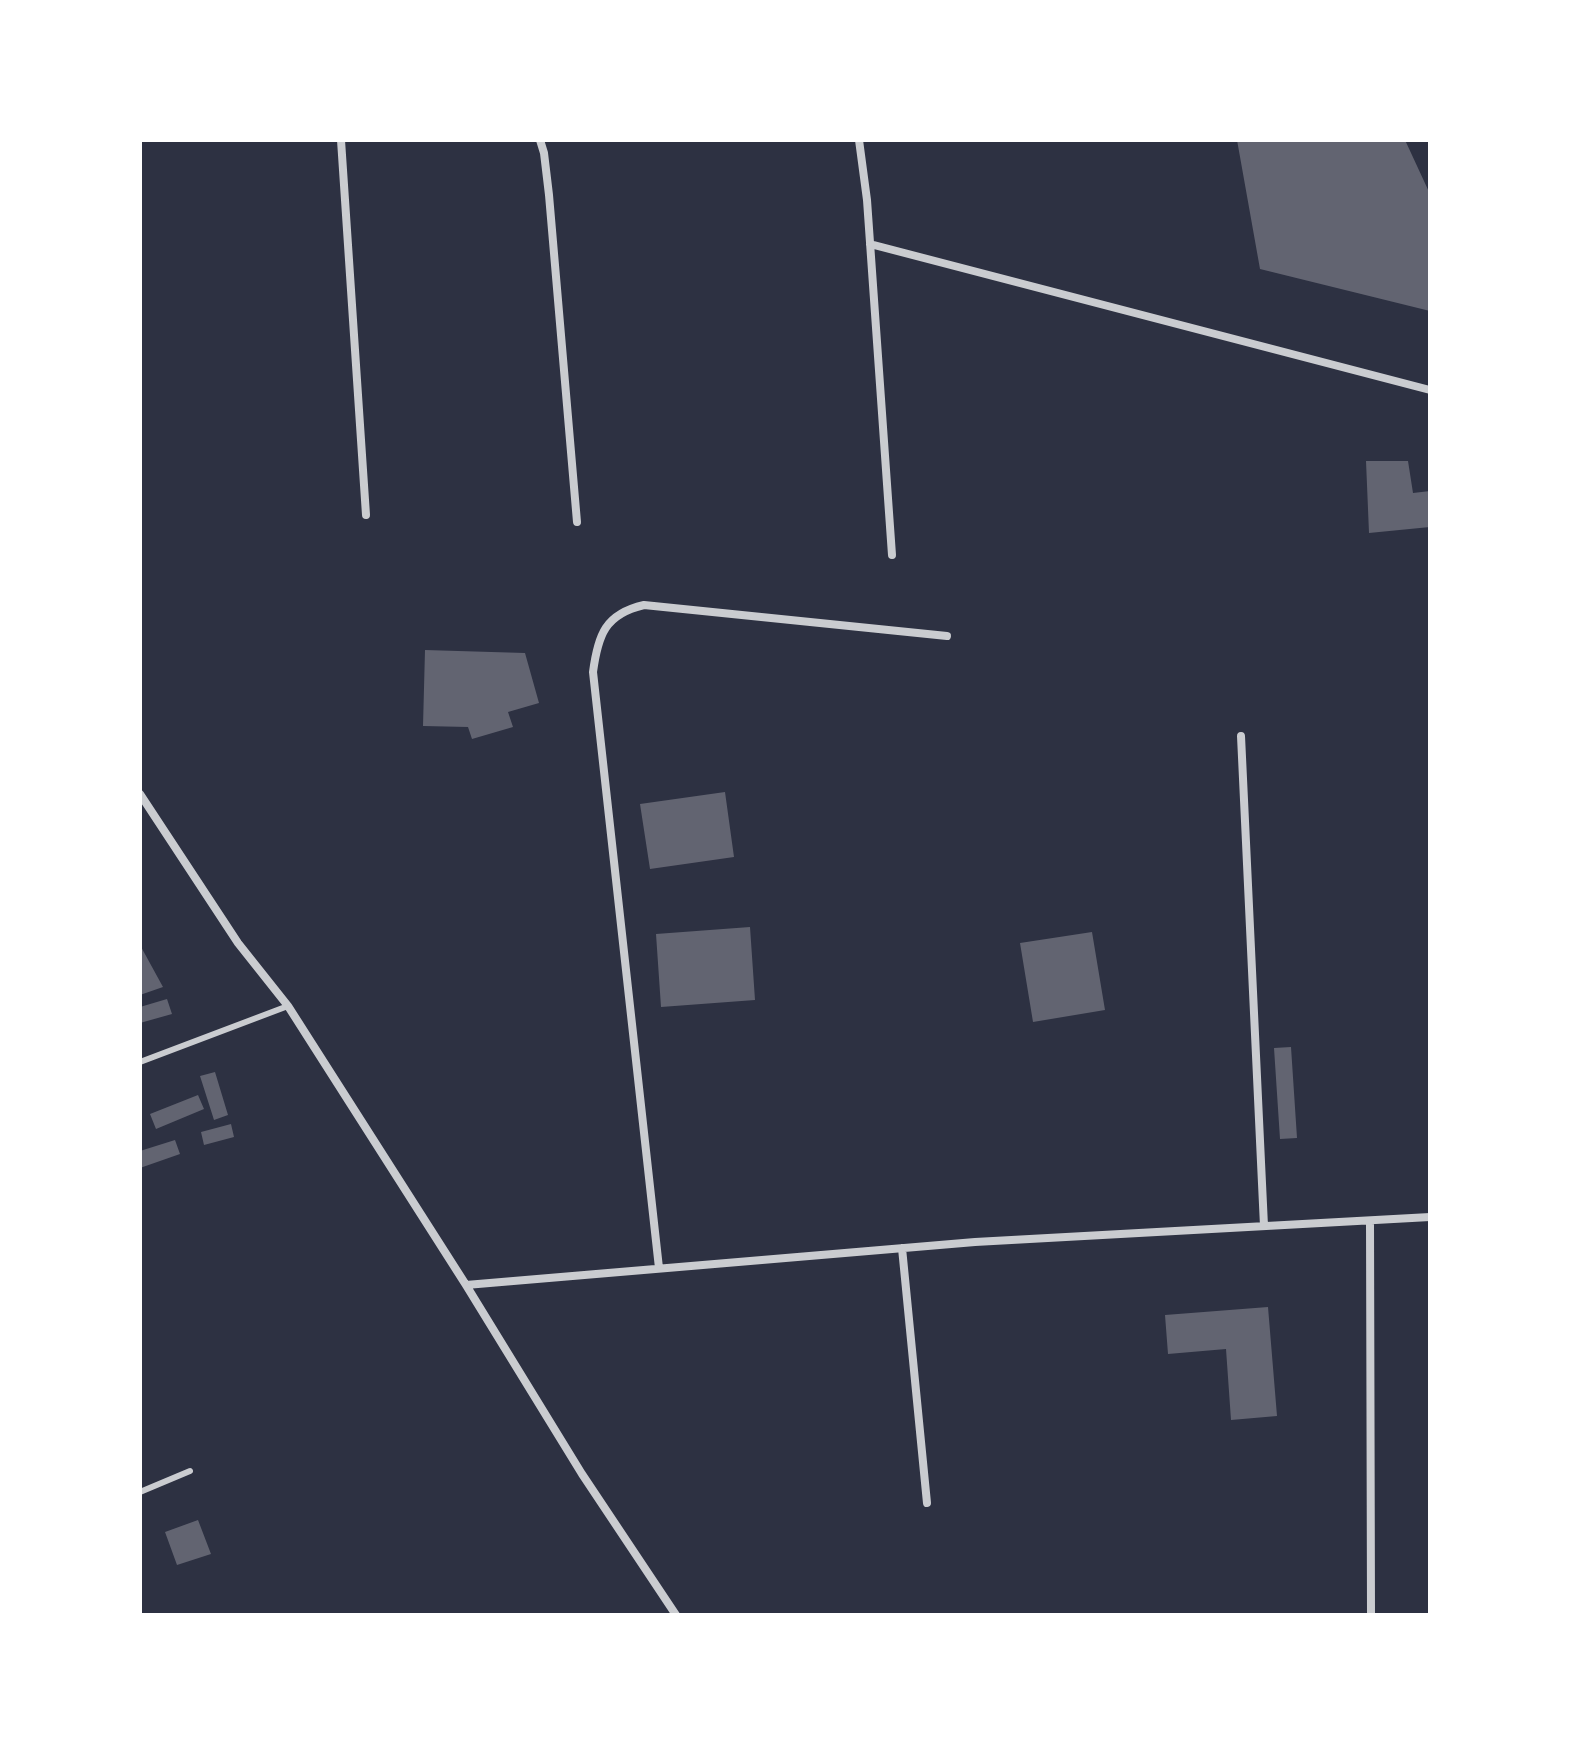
<!DOCTYPE html>
<html>
<head>
<meta charset="utf-8">
<style>
	body { margin:0 }
	#map { position:relative; width:1570px; height:1755px; overflow:hidden; background:#2d3142; font-family:"PT Sans Narrow",sans-serif }
	canvas { display:block }
	.frame { position:absolute; inset:0; border:142px solid #fff; pointer-events:none }
</style>
</head>
<body>
<div id="map">
<canvas width="1570" height="1755"></canvas>
<div class="frame"></div>
</div>
<script>
const ctx = document.querySelector('canvas').getContext('2d');
ctx.lineJoin = 'round';
function fill(path, color) { ctx.fillStyle = color; ctx.fill(path, 'evenodd'); }
function trace(path, color, width, dash) { ctx.strokeStyle = color; ctx.lineWidth = width; ctx.lineCap = dash ? 'butt' : 'round'; ctx.setLineDash(dash || []); ctx.stroke(path); }
fill(new Path2D(`
	M1237 140H1405L1430 194V311L1260 269Z
	M1366 461H1408L1413 493 1430 491V527L1369 533Z
	M425 650 525 653 539 703 508 712 513 727 472 739 468 727 423 726Z
	M725 792 734 857 650 869 640 804Z
	M750 927 755 1000 661 1007 656 934Z
	M1092 932 1105 1010 1033 1022 1020 943Z
	M140 945 163 987 140 995Z
	M167 999 172 1014 140 1023V1007Z
	M1291 1047 1297 1138 1280 1139 1274 1048Z
	M215 1072 228 1115 214 1120 200 1076Z
	M198 1095 204 1109 156 1129 150 1114Z
	M231 1124 234 1137 204 1145 201 1132Z
	M175 1140 180 1154 140 1168V1151Z
	M1268 1307 1277 1416 1231 1420 1226 1349 1168 1354 1165 1315Z
	M198 1520 211 1554 177 1565 165 1532Z`), '#626471');
trace(new Path2D(`
	M140 1062 288 1006
	M140 1492 190 1471`), '#caccd0', 6);
trace(new Path2D(`
	M341 140 366 515
	M540 140 544 153 549 195 577 522
	M859 140 867 200 892 555
	M870 244 1430 390
	M1241 736 1264 1226
	M140 794 238 943 288 1006 466 1285 582 1474 676 1615
	M1370 1221 1371 1615
	M902 1248 927 1503
	M659 1268 593 672C598 635 605 614 644 605L947 636
	M466 1285 975 1242 1430 1217`), '#caccd0', 8);
</script>
</body>
</html>
